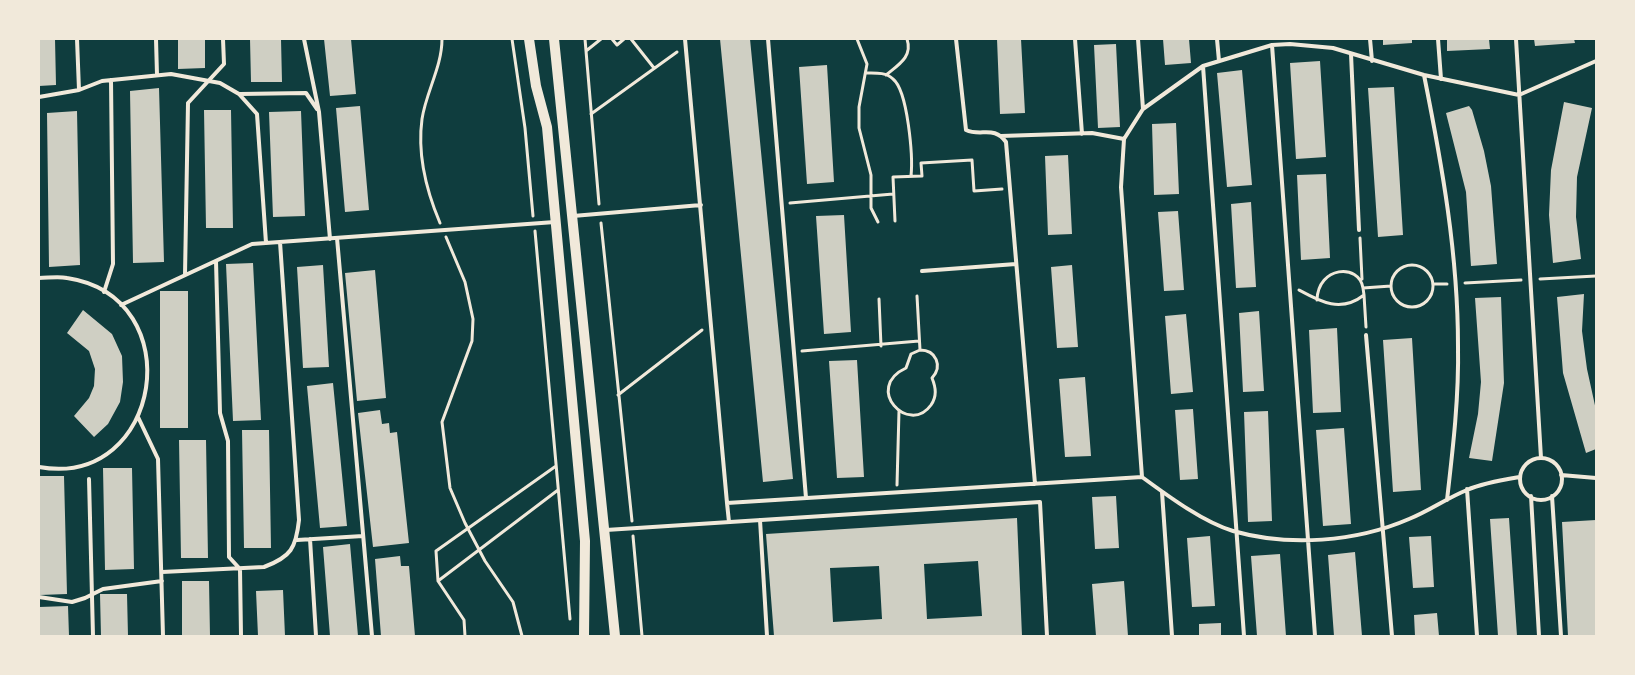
<!DOCTYPE html>
<html>
<head>
<meta charset="utf-8">
<style>
	body { margin:0 }
	#map { position:relative; width:1635px; height:675px; overflow:hidden; background:#0f3d3e; font-family:"Noto Serif",serif }
	canvas { display:block }
	.frame { position:absolute; inset:0; border:40px solid #f1e9da; pointer-events:none }
</style>
</head>
<body>
<div id="map">
<canvas width="1635" height="675"></canvas>
<div class="frame"></div>
</div>
<script>
const ctx = document.querySelector('canvas').getContext('2d');
ctx.lineJoin = 'round';
function fill(path, color) { ctx.fillStyle = color; ctx.fill(path, 'evenodd'); }
function trace(path, color, width, dash) { ctx.strokeStyle = color; ctx.lineWidth = width; ctx.lineCap = dash ? 'butt' : 'round'; ctx.setLineDash(dash || []); ctx.stroke(path); }
fill(new Path2D(`
	M39 39H55L56 85 39 86Z
	M178 39H205V68L178 69Z
	M250 39H281L282 82H251Z
	M324 39H351L356 94 330 96Z
	M720 39H750L793 479 763 482Z
	M997 39H1021L1025 113 1000 114Z
	M1163 39H1189L1191 63 1165 65Z
	M1383 39H1412V43L1383 45Z
	M1447 39H1489L1490 49 1447 51Z
	M1534 39H1574L1575 43 1535 46Z
	M1116 44 1120 127 1098 128 1094 45Z
	M1320 61 1326 157 1296 159 1290 63Z
	M827 65 834 182 807 184 799 67Z
	M1242 70 1252 185 1227 187 1217 73Z
	M1394 87 1403 235 1378 237 1368 88Z
	M159 88 164 262 133 263 130 91Z
	M1564 102 1592 108 1577 177 1576 217 1581 259 1553 263 1549 215 1551 170Z
	M360 106 369 210 345 212 336 108Z
	M1469 106 1472 110 1484 151 1491 186 1497 264 1471 266 1466 192 1446 113Z
	M204 110H231L233 228H206Z
	M77 111 80 265 49 267 47 113Z
	M301 111 305 216 273 217 269 112Z
	M1176 123 1179 194 1154 195 1152 124Z
	M1068 155 1072 234 1048 235 1045 156Z
	M1326 174 1330 258 1301 260 1297 175Z
	M1251 202 1256 287 1236 288 1231 204Z
	M1178 211 1184 290 1164 291 1158 212Z
	M844 215 851 332 824 334 816 216Z
	M253 263 261 420 233 421 226 264Z
	M323 265 329 367 303 368 297 267Z
	M1072 265 1078 347 1057 348 1051 267Z
	M375 270 386 398 357 401 345 273Z
	M160 291H188V428H160Z
	M1584 294 1582 331 1587 369 1596 410V449L1586 453 1563 373 1557 297Z
	M1501 297 1504 383 1492 461 1469 458 1478 414 1481 382 1475 298Z
	M83 310 112 334 122 356 123 382 120 402 108 424 94 437 74 416 89 398 94 386 95 369 89 351 67 333Z
	M1259 311 1264 391 1243 392 1239 313Z
	M1186 314 1193 392 1171 394 1165 316Z
	M1337 328 1341 412 1313 413 1309 330Z
	M1412 338 1421 490 1393 492 1383 340Z
	M857 360 864 477 837 478 829 361Z
	M1085 377 1091 456 1065 457 1059 379Z
	M333 383 347 526 320 528 307 386Z
	M1193 409 1198 479 1180 480 1175 410Z
	M380 410 382 424 389 423 390 433 397 432 409 543 373 547 358 413Z
	M1268 411 1272 521 1248 522 1244 412Z
	M1344 428 1351 524 1323 526 1316 430Z
	M242 430H269L271 548H244Z
	M179 440H206L208 558H181Z
	M103 468H132L134 569 105 570Z
	M39 476H64L67 594 40 595Z
	M1116 496 1119 548 1095 549 1092 497Z
	M1017 518 1022 636H774L766 534ZM978 561 982 616 927 619 924 564ZM879 566 882 619 833 622 830 568Z
	M1509 518 1517 636H1498L1490 519Z
	M1596 520V636H1568L1562 522Z
	M1210 536 1215 606 1192 607 1187 538Z
	M1431 536 1434 587 1413 588 1409 537Z
	M350 544 358 636H330L323 547Z
	M1355 552 1362 636H1334L1328 555Z
	M1280 554 1286 636H1257L1251 556Z
	M400 556 401 566H409L415 636H381L375 559Z
	M182 581H209L210 636H182Z
	M1124 581 1128 636H1096L1092 584Z
	M283 590 285 636H258L256 591Z
	M100 594H127L128 636H101Z
	M68 606 69 636H39V607Z
	M1437 613 1439 636H1415L1414 615Z
	M1221 623V636H1199V624Z`), '#cfcfc3');
trace(new Path2D(`
	M512 39 525 128 533 216
	M585 39 599 204
	M612 39 617 45 624 39
	M631 39 654 68
	M857 39 867 64 859 107V128L871 175V208L878 222
	M586 51 601 39
	M866 73C875 73 886 72 893 79 908 91 913 157 911 176
	M886 75C898 65 913 57 907 39
	M591 114 677 52
	M790 203 893 194
	M895 221 893 177 922 176 921 163 972 160 974 191 1002 189
	M440 223C426 190 417 156 422 119 426 92 442 67 442 39
	M601 223 632 521
	M535 231 570 619
	M446 237 465 282 473 319 472 341 442 422 450 488 465 523 485 561 513 602 522 636
	M1360 238 1362 279
	M1391 286a21 21 0 1 1 42 0a21 21 0 1 1-42 0Z
	M1540 279 1596 276
	M1465 283 1521 280
	M1433 284H1447
	M1299 290C1321 302 1341 313 1364 295L1363 288 1391 286
	M1364 295 1366 327
	M917 296 920 350
	M879 299 881 346
	M1317 300C1318 266 1359 263 1363 288
	M920 350C936 350 943 366 932 378 936 388 937 396 931 405 909 436 863 388 906 368L911 354Z
	M802 351 919 341
	M618 395 702 330
	M897 485 899 411
	M633 536 642 636
	M438 581 558 490
	M465 636 464 620 438 581 436 551 556 466`), '#f1e9da', 3);
trace(new Path2D(`
	M77 39 79 90
	M156 39 157 75
	M304 39 319 112 330 239
	M685 39 727 503 1142 477
	M768 39 806 498
	M956 39 966 130C981 137 994 125 1006 142L1035 484
	M1075 39 1082 134
	M1138 39 1143 109
	M1217 39 1219 61
	M1370 39 1372 61
	M1438 39 1441 79
	M1516 39 1541 458
	M1272 45 1315 636
	M1351 54 1359 230
	M1203 66 1244 636
	M1424 75C1442 165 1458 254 1458 346 1459 397 1453 448 1447 500
	M240 94 306 93 317 109
	M39 97 79 90 102 81 171 74 220 83 239 94 257 114 266 243
	M1001 136 1092 133 1124 139
	M573 216 701 205
	M337 238 372 636
	M216 261 220 413 228 441 229 557 240 569 241 636
	M922 271 1016 264
	M185 275 188 103 224 64 223 39
	M39 278C48 278 58 276 67 278 192 297 162 489 39 467
	M104 292 113 264 111 80
	M121 305 252 244 555 222
	M1366 335 1392 636
	M138 417 158 459 163 636
	M1520 479a21 21 0 1 1 42 0a21 21 0 1 1-42 0Z
	M1561 475 1596 478
	M1520 477C1502 480 1483 483 1467 490 1447 498 1429 511 1409 519 1356 542 1289 547 1233 531 1203 522 1168 496 1142 477L1121 187 1124 139 1143 109 1203 66 1272 45 1290 44 1333 48 1424 75 1519 95 1596 61
	M89 479 93 636
	M1467 489 1477 636
	M1162 492 1172 636
	M1531 496 1539 636
	M1552 496 1561 636
	M727 503 729 522
	M760 520 767 636
	M606 530 1040 502 1047 636
	M310 539 316 636
	M297 540 363 536
	M162 572 264 567C291 557 296 548 299 520L280 242
	M39 597 72 602 85 598 103 589 162 581`), '#f1e9da', 4);
trace(new Path2D(`
	M529 39 536 86 547 127 585 541 584 636
	M554 39 615 636`), '#f1e9da', 10);
</script>
</body>
</html>
